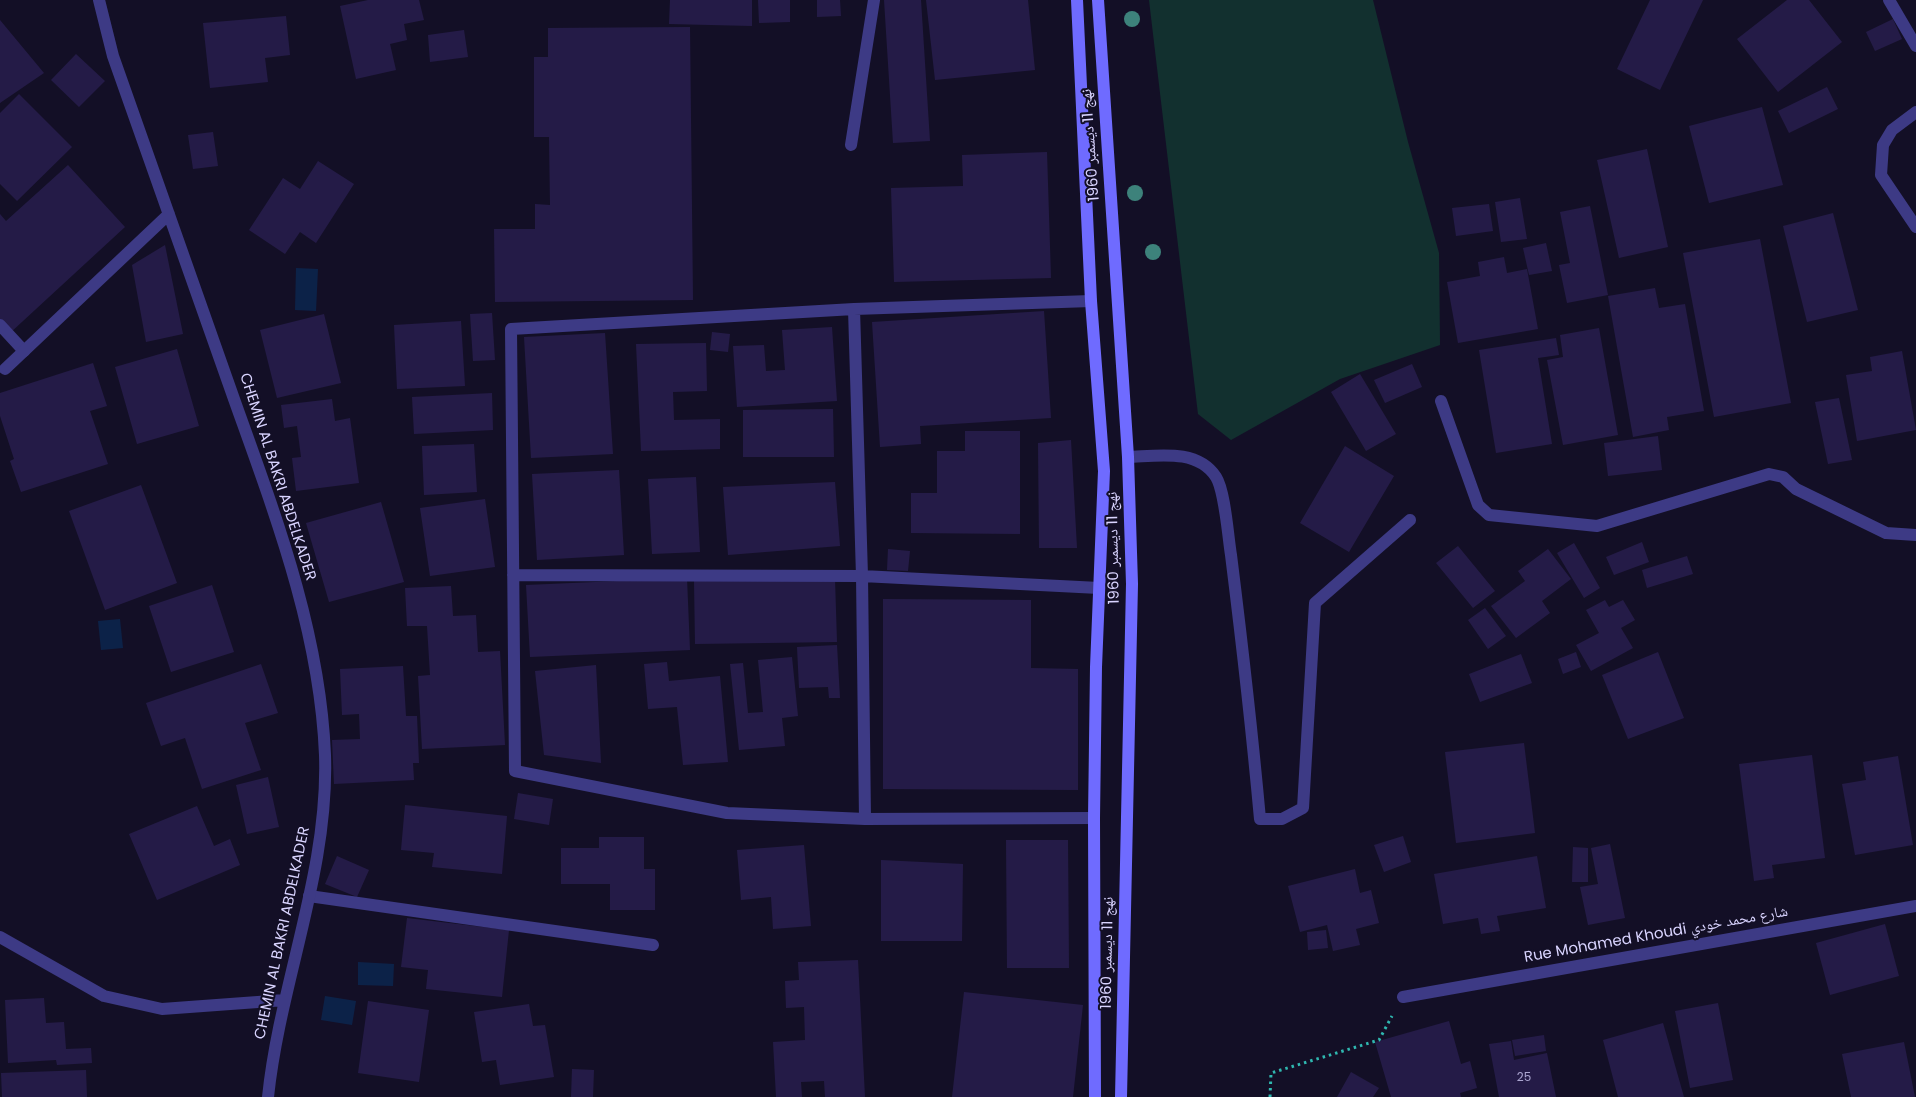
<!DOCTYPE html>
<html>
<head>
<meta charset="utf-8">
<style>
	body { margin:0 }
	canvas { display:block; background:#130f26 }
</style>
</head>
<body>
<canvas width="1916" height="1097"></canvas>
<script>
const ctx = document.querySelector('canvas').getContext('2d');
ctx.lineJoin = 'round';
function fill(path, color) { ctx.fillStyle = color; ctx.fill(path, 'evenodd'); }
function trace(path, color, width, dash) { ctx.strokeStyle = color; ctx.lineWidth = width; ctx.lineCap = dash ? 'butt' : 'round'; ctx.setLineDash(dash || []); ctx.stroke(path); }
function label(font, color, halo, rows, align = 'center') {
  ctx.font = font + ' Poppins,"Noto Naskh Arabic",sans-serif'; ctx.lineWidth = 4; ctx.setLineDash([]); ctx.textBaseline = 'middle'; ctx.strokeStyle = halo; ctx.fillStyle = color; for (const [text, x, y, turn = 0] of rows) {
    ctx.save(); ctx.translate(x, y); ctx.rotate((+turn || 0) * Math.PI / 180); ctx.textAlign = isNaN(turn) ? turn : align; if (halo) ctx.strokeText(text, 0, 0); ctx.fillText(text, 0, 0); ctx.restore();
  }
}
fill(new Path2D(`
	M1149 0H1373L1408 142 1439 253 1440 345 1340 379 1231 440 1198 414Z`), '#12302f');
fill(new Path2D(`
	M296 268 318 269 316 311 295 310Z
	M120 619 123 648 101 650 98 621Z
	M358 962 394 964 393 986 358 985Z
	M325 996 356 1001 352 1025 321 1020Z`), '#0c2248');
fill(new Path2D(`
	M368 0H419L424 20 404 24 407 40 390 44 396 70 356 79 340 6Z
	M670 0H752V26L669 24Z
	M758 0H790V22L759 23Z
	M817 0H840L841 16 817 17Z
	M884 0H921L930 141 893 143Z
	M926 0H1028L1035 70 935 80Z
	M1650 0H1703L1660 90 1617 69Z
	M1787 0H1809L1842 42 1778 92 1737 39Z
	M286 16 290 55 265 58 268 82 210 88 203 23Z
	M1893 19 1902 39 1875 51 1866 32Z
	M0 20 44 73 0 103Z
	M690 27 693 300 495 302 494 229H535V204L550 205 549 137H534V57H548V28Z
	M464 30 468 57 430 62 428 35Z
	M76 54 105 81 79 107 51 80Z
	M1827 87 1838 109 1789 133 1778 111Z
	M19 94 72 147 17 201 0 184V113Z
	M1762 107 1783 185 1709 203 1689 126Z
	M213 132 218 166 193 169 188 135Z
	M1647 149 1668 247 1619 258 1597 160Z
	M1047 152 1051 278 894 282 891 188 963 186 962 155Z
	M318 161 354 184 316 243 300 232 285 254 249 230 283 178 300 189Z
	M68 165 125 227 10 333 0 322V214L6 221Z
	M1520 198 1527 239 1501 242 1495 202Z
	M1489 204 1493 231 1456 236 1452 208Z
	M1590 206 1608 295 1567 303 1559 265 1570 263 1560 212Z
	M1833 213 1858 310 1807 322 1783 226Z
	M1760 239 1791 403 1714 417 1683 253Z
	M1546 243 1552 271 1529 275 1523 248Z
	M165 245 183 334 146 342 132 265Z
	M1504 257 1507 273 1527 269 1538 329 1458 343 1447 282 1480 276 1478 262Z
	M1655 288 1659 308 1685 304 1704 411 1667 417 1669 430 1633 437 1608 296Z
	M1044 311 1051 418 920 426 921 444 880 447 872 322Z
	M492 313 495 360 473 361 470 314Z
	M324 314 341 383 277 398 260 330Z
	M461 321 465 386 397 389 394 325Z
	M832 327 837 401 737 407 733 346 764 345 766 371 785 370 782 330Z
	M1599 328 1618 435 1563 445 1547 360 1563 357 1560 335Z
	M712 332 730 334 728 352 710 350Z
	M605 333 613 454 531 458 524 337Z
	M1556 338 1559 355 1538 358 1552 444 1496 453 1479 350Z
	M706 343 707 391 673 392 674 420 720 419V449L641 451 636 344Z
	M177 349 199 426 137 444 115 367Z
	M1902 351 1916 430 1857 441 1846 375 1872 371 1870 357Z
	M93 363 107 406 90 411 108 464 21 492 10 461 14 459 0 416V393Z
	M1412 364 1422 387 1385 403 1374 380Z
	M1360 374 1396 434 1366 451 1331 392Z
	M492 393 493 430 414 434 412 397Z
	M1839 398 1852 460 1828 464 1815 402Z
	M332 399 335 421 350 418 359 483 296 491 292 458 301 457 297 426 284 428 281 405Z
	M833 409 834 457H743V410Z
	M965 431H1020V534L911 533V493H937V451H965Z
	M1658 436 1662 470 1608 476 1604 443Z
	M1071 440 1077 548H1039L1038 443Z
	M474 444 477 492 424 495 422 446Z
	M1345 446 1394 476 1349 552 1300 523Z
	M619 470 624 555 537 560 532 474Z
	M696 477 700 552 652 554 648 479Z
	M835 482 840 546 728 555 723 487Z
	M141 485 177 583 105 610 69 511Z
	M485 499 495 567 430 576 420 508Z
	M381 502 404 582 329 602 306 523Z
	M1642 542 1649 562 1614 575 1606 557Z
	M1574 543 1600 588 1584 598 1557 553Z
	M1458 546 1495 591 1473 608 1436 563Z
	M888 549 910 551 908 571 887 570Z
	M1548 549 1571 579 1542 601 1550 613 1516 638 1491 606 1525 581 1518 571Z
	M1687 556 1693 574 1647 588 1642 570Z
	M687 578 690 650 530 657 526 585Z
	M835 579 837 642 695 644 694 581Z
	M212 585 234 652 171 672 149 606Z
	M451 586 453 616 476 615 478 652 500 651 505 745 422 749 418 676 430 675 427 626H407L405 588Z
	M883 599 1031 600V668L1078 669V790L883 789Z
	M1605 600 1609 607 1623 600 1635 620 1621 628 1633 648 1591 671 1576 645 1599 633 1586 610Z
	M1485 608 1506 636 1488 649 1468 620Z
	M837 645 840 698H829L828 687 799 688 797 647Z
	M1576 652 1581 667 1563 674 1558 659Z
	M1658 652 1684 718 1628 739 1602 675Z
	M1521 654 1532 683 1480 702 1469 674Z
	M792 657 798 716 782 718 785 746 739 750 730 664 743 663 748 713 763 712 758 660Z
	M667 662 669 681 720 676 728 762 683 765 677 707 648 709 644 664Z
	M261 664 278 713 245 723 261 770 202 789 185 738 161 746 146 703Z
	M596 665 601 763 544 755 535 671Z
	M403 666 406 716H417L419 763H413L414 780 334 784 332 740 360 739 359 714 342 715 340 669Z
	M1524 743 1535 833 1456 843 1445 752Z
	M1812 755 1825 858 1772 865 1774 878 1754 881 1739 764Z
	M1898 756 1913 845 1855 855 1842 784 1866 780 1863 762Z
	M268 777 279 827 247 834 236 785Z
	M518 793 553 799 549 825 514 819Z
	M405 805 507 816 502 874 432 867 434 853 401 850Z
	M197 806 214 846 230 839 240 865 157 900 129 834Z
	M1403 836 1411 862 1384 872 1374 845Z
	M599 837H644V869H655V910H610V884H561V848H599Z
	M1006 840H1068L1069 968H1007Z
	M1610 844 1625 918 1588 925 1580 887 1598 884 1591 848Z
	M804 845 811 926 773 929 771 897 741 900 737 850Z
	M1573 847 1588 848V882H1572Z
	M337 856 369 870 357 897 325 884Z
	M1537 856 1546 908 1497 916 1500 931 1481 934 1478 918 1443 924 1434 874Z
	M881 860 963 864 962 941H881Z
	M1355 869 1360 893 1371 890 1379 923 1356 929 1360 945 1333 951 1327 925 1300 932 1288 886Z
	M407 918 509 930 502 997 426 989 428 970 401 967Z
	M1885 924 1899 976 1830 995 1816 943Z
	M1326 930 1328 948 1308 950 1307 932Z
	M858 960 865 1097H825L824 1081 801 1082 802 1097H776L773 1042 805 1040 804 1007 786 1008 785 981 799 980 798 962Z
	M964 992 1083 1005 1073 1097H952Z
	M44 998 46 1023 64 1022 66 1049 91 1048 92 1063 57 1065 56 1060 8 1063 5 1000Z
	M368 1001 429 1010 419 1082 358 1073Z
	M1718 1003 1733 1080 1690 1088 1675 1011Z
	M529 1004 533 1026 545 1025 554 1077 500 1085 496 1060 482 1062 474 1012Z
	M1449 1021 1461 1064 1470 1061 1477 1088 1460 1093 1461 1097H1391L1375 1042Z
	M1663 1023 1684 1097H1618L1603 1040Z
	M1544 1035 1546 1051 1515 1056 1512 1040Z
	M1511 1041 1514 1060 1547 1053 1556 1097H1499L1489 1044Z
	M1904 1042 1915 1097H1851L1842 1054Z
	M572 1069 594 1070 593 1097H571Z
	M86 1070 87 1097H2L1 1073Z
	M1351 1072 1379 1088 1373 1097H1337Z`), '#241b47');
trace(new Path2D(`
	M1270 1097 1271 1073 1379 1040 1392 1016`), '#2fb8b0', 3, [2.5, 4]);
trace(new Path2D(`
	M0 325 24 351
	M1128 457C1157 456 1197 448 1216 477 1225 491 1228 537 1231 555 1242 643 1252 731 1260 819H1282L1303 808 1315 603 1410 520
	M309 896 653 945`), '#3d3a85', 12);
trace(new Path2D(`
	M99 0 113 56C153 170 194 284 234 399 275 514 320 631 325 755 329 872 280 982 268 1097
	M1889 0 1916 46
	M1916 112 1892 130 1883 145 1881 175 1916 227
	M851 145 874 0
	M1091 301 854 309 511 329 515 771 727 813 865 819 1094 818
	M854 309 862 576 865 819
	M5 369 169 214
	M1441 401 1478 505 1489 515 1597 526 1769 474 1783 477 1796 489 1886 533 1916 535
	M513 575 862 576 1099 588
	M0 937 104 996 162 1009 285 1000
	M1403 997 1916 906`), '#3d3a85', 12);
trace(new Path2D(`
	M1077 0 1091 301 1104 471 1096 667 1094 818 1095 1097
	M1098 0 1128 457 1132 584 1121 1097`), '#6f6bff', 12);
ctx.fillStyle = '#3d827b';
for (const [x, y] of [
	[1132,19],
	[1135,193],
	[1153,252]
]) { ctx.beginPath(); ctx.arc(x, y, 8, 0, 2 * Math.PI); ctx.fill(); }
label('12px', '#aca6d1', null, [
	["25",1524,1078]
]);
label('15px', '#d9d4ff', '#130f26', [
	["نهج 11 ديسمبر 1960",1091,145,-94],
	["CHEMIN AL BAKRI ABDELKADER",277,477,72],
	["نهج 11 ديسمبر 1960",1114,548,-91],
	["CHEMIN AL BAKRI ABDELKADER",283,933,-78],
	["Rue Mohamed Khoudi شارع محمد خودي",1656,935,-10],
	["نهج 11 ديسمبر 1960",1108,953,-89]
]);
</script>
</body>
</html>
